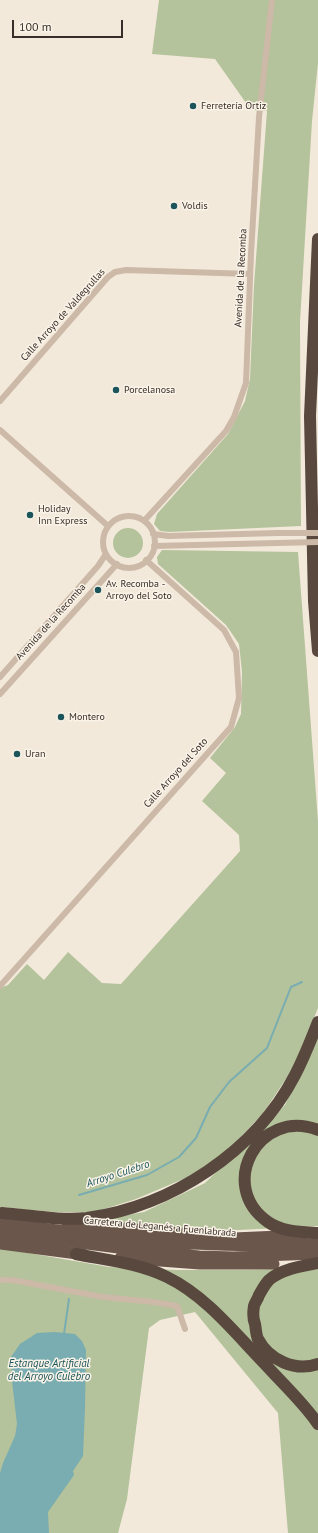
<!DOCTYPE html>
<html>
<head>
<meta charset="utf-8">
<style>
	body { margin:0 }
	#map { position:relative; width:318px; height:1533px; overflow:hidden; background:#f3e9db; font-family:"PT Sans",sans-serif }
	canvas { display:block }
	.scale { position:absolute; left:12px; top:20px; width:111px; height:18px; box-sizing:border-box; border:2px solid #382d28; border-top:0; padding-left:5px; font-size:12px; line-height:14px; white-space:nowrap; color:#382d28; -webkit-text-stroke:3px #faf3e8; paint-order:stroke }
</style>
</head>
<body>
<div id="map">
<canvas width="318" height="1533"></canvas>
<div class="scale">100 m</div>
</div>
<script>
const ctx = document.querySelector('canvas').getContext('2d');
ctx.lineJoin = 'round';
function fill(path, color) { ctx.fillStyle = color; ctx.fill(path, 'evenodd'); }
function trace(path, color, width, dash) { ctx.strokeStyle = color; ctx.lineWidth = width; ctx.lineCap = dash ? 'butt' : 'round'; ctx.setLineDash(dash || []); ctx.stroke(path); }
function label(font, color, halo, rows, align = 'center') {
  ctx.font = font + ' "PT Sans",sans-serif'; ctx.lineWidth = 3; ctx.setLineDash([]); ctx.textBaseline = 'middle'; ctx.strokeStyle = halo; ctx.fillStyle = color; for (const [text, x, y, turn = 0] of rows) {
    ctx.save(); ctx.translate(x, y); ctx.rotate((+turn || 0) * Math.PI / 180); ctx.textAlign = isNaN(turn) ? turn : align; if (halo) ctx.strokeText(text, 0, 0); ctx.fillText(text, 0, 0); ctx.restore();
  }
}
fill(new Path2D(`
	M159 0H318V63L312 121 300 322 301 526 169 532 160 531 154 524 157 514 228 434 245 401 250 379 254 285 267 111 251 110 215 59 152 54Z
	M113 543a15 15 0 1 1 30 0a15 15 0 1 1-30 0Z
	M162 550 298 552 318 821V1008L295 1065 264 1112 227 1152 188 1177 136 1199 95 1212H54L0 1207V988L8 985 27 964 44 980 68 952 102 983 121 984 240 851 239 835 202 801 226 773 210 758 235 727 241 714 242 672 239 644 226 625 158 564 157 557Z
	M318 1028V1226L219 1231 93 1221 144 1212 205 1183 285 1105Z
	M0 1248 109 1267 177 1270H249L318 1268V1533H288L278 1413 195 1312 160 1320 149 1328 127 1499 118 1533H0Z`), '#b4c39b');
fill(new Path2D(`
	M55 1332 75 1334 82 1341 86 1350 85 1408 83 1456 73 1471 74 1475 48 1512 49 1533H0V1473L3 1463 15 1436 17 1424 12 1381 11 1357 20 1344 37 1333Z`), '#79adb1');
trace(new Path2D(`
	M79 1195 147 1175 179 1157 196 1138 210 1107 229 1082 267 1048 291 987 302 982
	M64 1334 69 1299`), '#79adb1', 2);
trace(new Path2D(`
	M0 401 108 277 115 272 126 270 250 274
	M0 430 108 526
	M103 542a26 26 0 1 1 52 0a26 26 0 1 1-52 0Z
	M144 521 226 431 234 417 246 383 251 254 259 117 272 0
	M153 534 168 536 278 533
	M154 546 277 543
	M0 677 98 566 106 554
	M0 694 117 564
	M0 986 231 727 239 698 236 652 224 630 146 560
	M0 1280H12L103 1297 154 1302 177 1306 185 1329`), '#ccb9a7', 6);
trace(new Path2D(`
	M0 1222C27 1227 54 1229 81 1233 160 1243 239 1250 318 1243
	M67 1223 234 1238 303 1235
	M0 1233 126 1249 199 1256 233 1257 318 1254
	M0 1244 85 1255
	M120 1258 200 1264H274`), '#6a564b', 11);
trace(new Path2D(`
	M318 239 310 416 314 601 318 651
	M318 1130C259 1107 216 1186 268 1222 282 1232 302 1232 318 1233
	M2 1213C30 1215 59 1221 87 1218 172 1206 255 1152 295 1075 304 1058 311 1040 318 1022
	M76 1254C106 1260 139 1263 167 1277 206 1296 234 1332 264 1363 282 1383 303 1402 318 1424
	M318 1263C302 1266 282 1269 269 1280 265 1284 262 1290 259 1295 258 1299 255 1302 254 1306 253 1312 253 1319 255 1324 256 1329 256 1335 258 1339 269 1360 295 1372 318 1364`), '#59483e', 12);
trace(new Path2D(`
	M278 533H318
	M277 543 318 542`), '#ccb9a7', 6);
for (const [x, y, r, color] of [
	[193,106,4,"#1b545b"],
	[174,206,4,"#1b545b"],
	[116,390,4,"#1b545b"],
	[30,515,4,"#1b545b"],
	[98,590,4,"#1b545b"],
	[61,717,4,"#1b545b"],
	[17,754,4,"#1b545b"]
]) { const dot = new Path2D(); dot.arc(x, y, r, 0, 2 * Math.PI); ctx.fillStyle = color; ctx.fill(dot); trace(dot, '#faf3e8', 1.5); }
label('10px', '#382d28', '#faf3e8', [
	["Ferretería Ortiz",201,106],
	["Voldis",182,206],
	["Porcelanosa",124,390],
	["Holiday",38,509],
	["Inn Express",38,521],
	["Av. Recomba -",106,584],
	["Arroyo del Soto",106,596],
	["Montero",69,717],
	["Uran",25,754]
], 'left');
label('10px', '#382d28', '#faf3e8', [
	["Avenida de la Recomba",241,278,-87],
	["Calle Arroyo de Valdegrullas",63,315,-48],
	["Avenida de la Recomba",51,622,-48],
	["Calle Arroyo del Soto",176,773,-48],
	["Carretera de Leganés a Fuenlabrada",160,1227,5]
]);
label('italic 11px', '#1b545b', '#faf3e8', [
	["Arroyo Culebro",118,1174,-18],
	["Estanque Artificial",49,1364],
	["del Arroyo Culebro",49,1377]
]);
</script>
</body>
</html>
